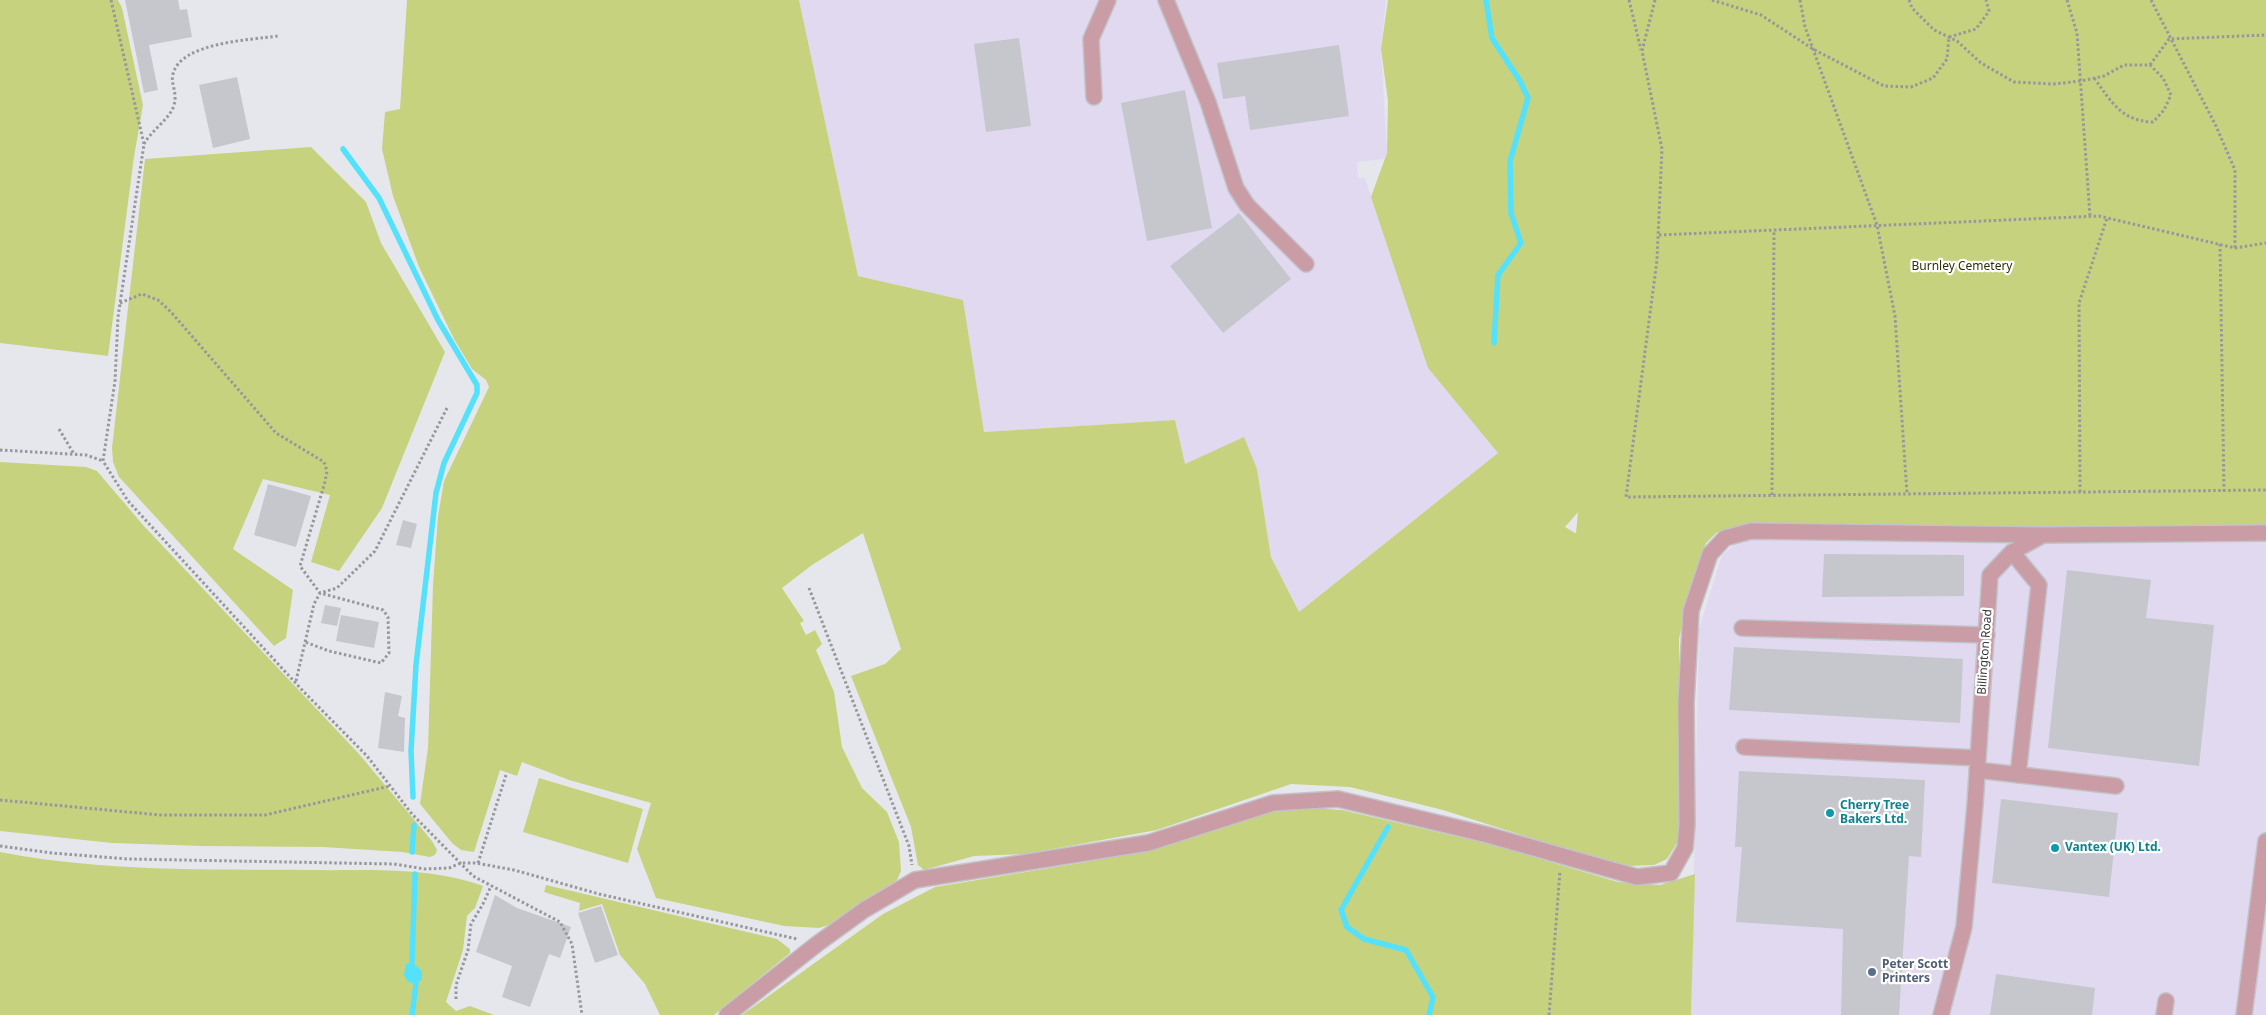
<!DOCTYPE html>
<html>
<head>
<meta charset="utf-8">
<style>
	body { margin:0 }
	canvas { display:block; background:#e6e7ed }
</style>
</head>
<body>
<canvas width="2266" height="1015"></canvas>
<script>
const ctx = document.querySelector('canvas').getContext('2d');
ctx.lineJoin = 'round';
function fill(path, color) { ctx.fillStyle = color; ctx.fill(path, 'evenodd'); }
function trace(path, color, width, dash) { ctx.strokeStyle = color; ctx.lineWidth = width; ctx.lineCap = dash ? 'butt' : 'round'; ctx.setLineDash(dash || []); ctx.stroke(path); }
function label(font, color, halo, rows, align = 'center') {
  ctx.font = font + ' "Noto Sans",sans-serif'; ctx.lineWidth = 4.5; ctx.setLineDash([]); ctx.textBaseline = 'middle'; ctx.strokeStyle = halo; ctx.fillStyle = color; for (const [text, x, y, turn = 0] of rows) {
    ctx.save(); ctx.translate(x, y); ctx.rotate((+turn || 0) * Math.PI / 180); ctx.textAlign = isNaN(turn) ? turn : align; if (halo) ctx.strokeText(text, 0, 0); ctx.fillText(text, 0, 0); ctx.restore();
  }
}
fill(new Path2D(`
	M799 0H1386L1381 49 1387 153 1384 159 1357 162 1358 178H1365L1428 368 1498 453 1299 612 1271 557 1257 469 1184 464 1175 420 984 432 963 300 858 276Z
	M1751 531 2266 533V1015H1691L1699 629 1722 555Z`), '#e1d9ef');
fill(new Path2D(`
	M0 0H118L122 8 143 105 134 157 108 356 0 343Z
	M407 0H799L858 276 963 300 984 432 1175 420 1185 464 1244 437 1257 469 1271 557 1299 612 1498 453 1428 368 1371 197 1387 153 1388 101 1381 49 1388 0H2266V533L1717 532 1706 543 1691 584 1679 639 1680 838 1667 859 1654 865 1629 866 1600 860 1443 810 1350 787 1291 784 1157 830 1025 854 974 856 924 870 918 865 911 827 851 676 885 664 901 649 863 533 812 565 782 588 804 621 800 623 806 635 815 630 822 644 816 650 834 692 842 747 862 788 887 812 899 842 901 871 897 880 832 924 819 928 784 926 656 898 637 849 651 803 569 780 522 762 517 776 500 770 474 852 461 850 452 843 420 804 428 748 433 585 438 516 444 481 489 387 486 380 472 369 454 339 419 267 393 196 382 149 385 112 400 109ZM1578 512 1576 533H1575L1565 527Z
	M311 147 366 202 381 243 445 352 382 508 339 571 311 562 330 495 263 479 233 549 293 590 286 638 274 646 119 477 113 462 112 448 145 159Z
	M0 462 86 467 97 471 143 525 359 754 432 841 437 850 435 855 430 857 402 852 323 847 203 846 112 843 0 831Z
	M539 778 643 809 628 863 523 832Z
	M1311 808 1342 810 1493 845 1618 882 1660 885 1695 874 1691 1015H742L883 914 935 887 1086 862 1279 809Z
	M0 852C102 872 207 869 310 870 368 871 427 866 483 886L475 908 467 916 463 950 446 1002 456 1011 470 1006 494 1015H0Z
	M546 885 777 939 790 949V953L714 1015H660L645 984 620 955 602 904 579 911 580 903 544 892Z`), '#c7d27f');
fill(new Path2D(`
	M412 962 422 971V979L416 984 408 982 404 975 406 964Z`), '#54e1fb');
trace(new Path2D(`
	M1486 0 1492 38 1520 81 1528 98 1510 161 1511 213 1521 243 1498 275 1494 343
	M343 149 379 198 438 320 477 385V393L444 463 436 493 416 665 411 751 413 797
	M1388 827 1341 910 1347 927 1364 939 1406 950 1433 997 1429 1015
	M412 852 414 825
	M412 962 415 874
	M412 1015 416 984`), '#54e1fb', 5.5);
fill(new Path2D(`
	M125 0H178L180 10 187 9 192 37 149 45 158 90 144 93Z
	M1019 38 1031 126 986 132 974 44Z
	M1339 45 1349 116 1250 130 1245 96 1223 99 1217 63Z
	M237 77 250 139 213 148 199 85Z
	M1185 90 1212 228 1147 241 1121 103Z
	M1239 213 1291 279 1223 333 1170 266Z
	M268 484 311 496 296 547 254 535Z
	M403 520 417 524 411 548 396 545Z
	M1824 554 1964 555V596L1822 597Z
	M2067 570 2151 580 2146 618 2214 625 2199 766 2048 748Z
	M325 605 341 608 337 626 321 623Z
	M341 615 379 622 374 648 336 641Z
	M1734 647 1963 659 1960 723 1729 710Z
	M385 692 402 696 398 716 405 718 404 752 378 748Z
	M1739 771 1925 780 1921 857 1909 856 1899 1015H1841L1843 929 1736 922 1742 847H1735Z
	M2001 799 2118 813 2109 897 1992 883Z
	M495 895 517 908 571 927 560 958 549 954 530 1007 502 997 512 966 476 952Z
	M601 906 618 955 595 963 578 913Z
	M1996 974 2095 988 2092 1015H1990Z`), '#c6c7cd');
const minor = new Path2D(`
	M1166 0 1208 102 1236 188 1247 205 1306 264
	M1094 97 1091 39 1108 0
	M2012 552 2039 585 2018 775
	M1742 628 1987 635
	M1744 747 1978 758
	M1977 770 2116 786
	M727 1015 817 944 864 910 915 880 1148 843 1273 803 1338 799 1488 835 1637 877 1671 873 1685 848 1687 825 1686 703 1691 611 1710 554 1725 538 1751 531 2042 535 2266 533
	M1941 1015 1964 927 1975 805 1990 575 2012 552 2041 536
	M2164 1015 2166 1001
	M2244 1015 2266 841`);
trace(minor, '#c2c3c8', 18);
trace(new Path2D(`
	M111 0 144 144 118 317 115 381 103 461 128 501 303 691 367 756 412 814 473 876 560 922 572 944 582 1015
	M1629 0 1641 50
	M1655 0 1642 51 1662 149 1657 260 1626 497 2266 490
	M1712 0 1761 15 1813 49 1884 86 1911 87 1933 78 1947 59 1949 37 1976 29 1989 11 1986 0
	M1800 0 1805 27 1877 225 1895 316 1907 494
	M1909 0 1912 8 1934 30 1957 41 1981 63 2014 82 2053 84 2081 81 2104 76 2124 65H2150L2163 78 2171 95 2164 110 2153 122C2121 121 2112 102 2094 78
	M2067 0 2077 33 2090 216
	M2151 0 2216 126 2235 170V248
	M2150 65 2169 39 2266 35
	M144 144C151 131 167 121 173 108 179 93 170 85 173 74 181 42 251 40 278 36
	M1659 235 2099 216 2235 248 2266 243
	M2220 244 2224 491
	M120 303 142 294 158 300 171 312 276 433 324 462 327 471 325 482 300 566 320 593 383 610 388 617 389 653 381 663 329 651 305 642
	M59 429 74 454
	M0 450 86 455 103 461
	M2080 492 2079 303 2107 218
	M1772 495 1774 230
	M809 588 909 846 912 865
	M296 681 314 604 320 593 337 588 375 551 447 408
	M0 800 160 815H265L390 786
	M0 846 52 853 128 859 394 864 425 869 449 868 461 863H476L514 870 599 894 797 939
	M478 863 506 775
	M456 999V985L468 950 471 924 483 904 491 886
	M1549 1015 1560 871`), '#97979c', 3, [2.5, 2.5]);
trace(minor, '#ca9ca5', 15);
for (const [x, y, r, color] of [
	[1830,813,5,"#0f9aa8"],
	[2055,848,5,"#0f9aa8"],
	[1872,972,5,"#5c6f8a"]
]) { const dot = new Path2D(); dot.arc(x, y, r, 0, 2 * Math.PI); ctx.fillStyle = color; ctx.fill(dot); trace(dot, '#fff', 2); }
label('12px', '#2c3005', '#fff', [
	["Burnley Cemetery",1962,267]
]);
label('12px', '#323234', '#fff', [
	["Billington Road",1985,652,-86]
]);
label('bold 12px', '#0d838f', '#fff', [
	["Cherry Tree",1840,806],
	["Bakers Ltd.",1840,820],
	["Vantex (UK) Ltd.",2065,848]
], 'left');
label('bold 12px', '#4e5e75', '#fff', [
	["Peter Scott",1882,965],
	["Printers",1882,979]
], 'left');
</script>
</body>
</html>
